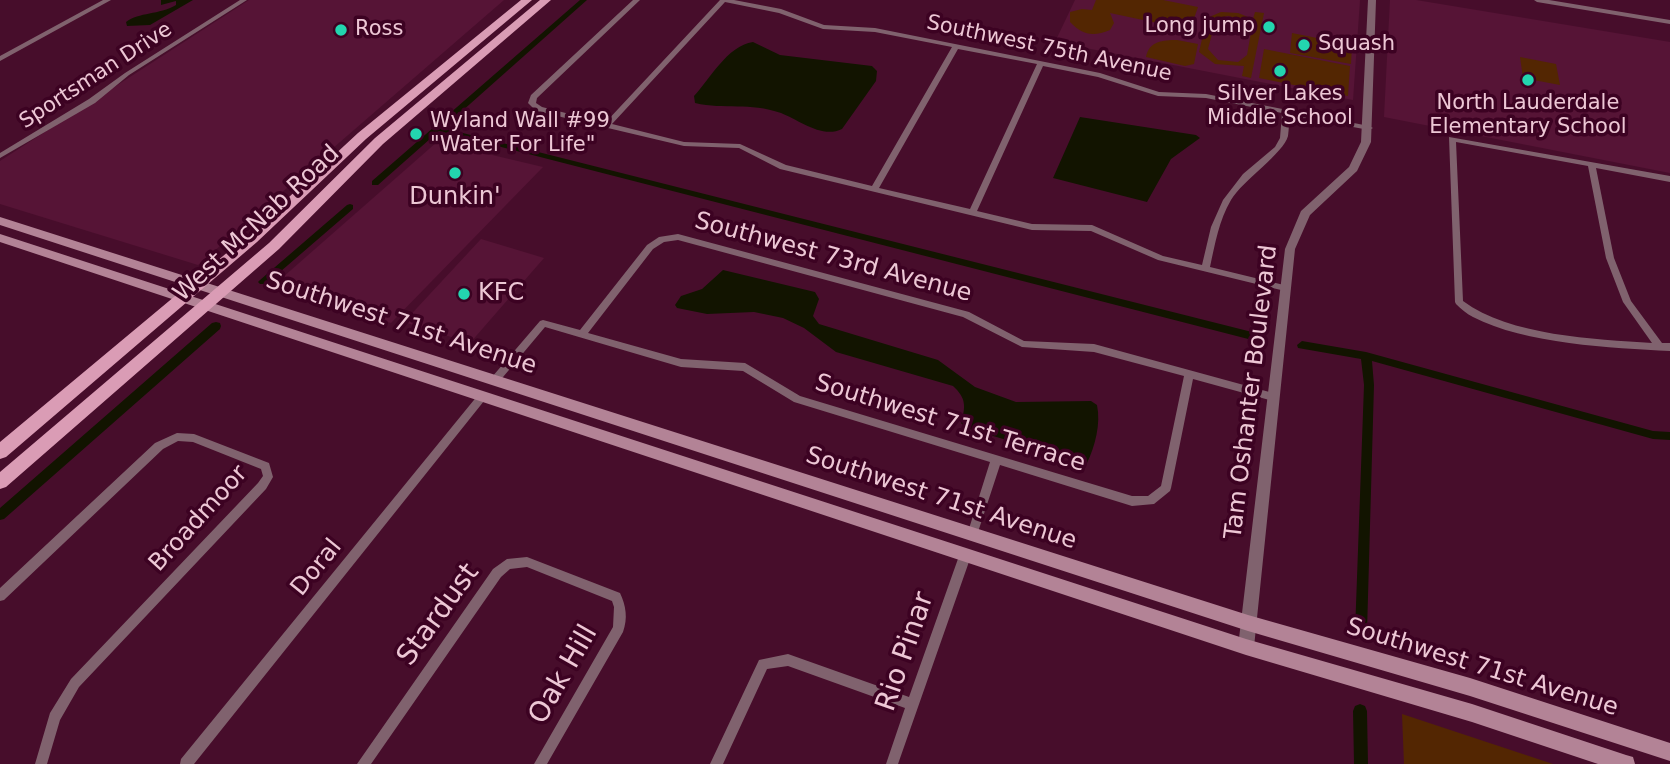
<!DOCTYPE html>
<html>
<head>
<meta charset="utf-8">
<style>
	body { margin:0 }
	canvas { display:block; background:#470d2b }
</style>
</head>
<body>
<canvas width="1670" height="764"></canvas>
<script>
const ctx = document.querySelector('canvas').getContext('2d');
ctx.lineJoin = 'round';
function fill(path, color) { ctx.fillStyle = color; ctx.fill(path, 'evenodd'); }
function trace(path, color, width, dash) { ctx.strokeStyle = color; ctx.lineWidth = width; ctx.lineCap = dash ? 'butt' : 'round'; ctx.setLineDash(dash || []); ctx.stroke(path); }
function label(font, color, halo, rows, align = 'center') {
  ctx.font = font + ' "DejaVu Sans",sans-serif'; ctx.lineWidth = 7; ctx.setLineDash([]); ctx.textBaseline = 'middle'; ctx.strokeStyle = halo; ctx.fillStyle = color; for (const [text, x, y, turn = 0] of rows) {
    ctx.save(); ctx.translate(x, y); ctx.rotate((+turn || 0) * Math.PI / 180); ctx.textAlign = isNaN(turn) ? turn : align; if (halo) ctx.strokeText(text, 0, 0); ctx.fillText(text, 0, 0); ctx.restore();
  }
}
fill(new Path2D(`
	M249 0H504L198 265 0 204V161Z
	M1075 0H1360L1353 100 1055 42Z
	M1390 0H1416L1670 42V173L1384 117Z
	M437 142 543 167 391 323 274 285Z
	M481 239 544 258 470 343 404 322Z`), '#561436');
fill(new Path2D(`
	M1096 0H1163L1198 7 1190 30 1110 13 1114 23 1110 30C1093 37 1082 35 1070 22V12L1082 9 1092 10Z
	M1221 12 1238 13 1253 19 1255 12 1264 13 1251 78 1242 76 1244 66 1215 64 1199 52 1207 18ZM1228 16 1244 20 1252 27 1247 55 1238 62 1218 60 1208 49 1216 19Z
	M1292 33 1352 45 1351 64 1290 53Z
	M1177 40 1198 44 1194 64 1185 66 1146 57C1149 41 1163 40 1177 40Z
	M1264 49 1350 66 1348 96 1259 78Z
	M1520 57 1556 64 1560 85 1523 78Z
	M1402 714 1553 764H1404Z`), '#532602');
fill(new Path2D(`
	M161 0H193L150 25 127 26 126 22C139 12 159 15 176 5V1L161 5Z
	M753 42 780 55 872 66 877 71 876 81 842 129C822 139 799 120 781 113 749 102 725 110 695 103L694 96C710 79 727 46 753 42Z
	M1080 117 1196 135 1200 138 1171 159 1147 202 1053 178Z
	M723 270 815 292 819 299 813 316 819 324 938 360 975 387 1016 402 1091 401 1097 405C1101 424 1095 446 1087 463L1081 462 966 428 961 423C966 406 966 398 953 386L836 352 804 328 783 318 754 312 707 314 677 308 675 305 681 296 702 289Z`), '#121400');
fill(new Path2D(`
	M580 0H587L443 128 1256 333 1261 337 1256 341 439 131 378 185H372V181Z
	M350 204 353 205V209L266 284H260L258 282 260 280 347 205Z
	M216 322 220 323 221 326 220 329 4 519 0 520V508L212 323Z
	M1302 341 1366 352 1653 431 1670 432V440L1653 439 1372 361 1374 385 1367 632 1366 636 1361 638 1356 636 1355 632 1364 385 1361 359 1298 348 1297 345Z
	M1360 704 1365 706 1367 711 1368 764H1354L1353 711 1355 706Z`), '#121400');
fill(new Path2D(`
	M103 0H111L0 61V56Z
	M240 0H247L129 75 95 103 0 158V153L89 99 125 73Z
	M633 0H640L537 98 536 103 542 107 605 123 720 0H734L781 9 824 25 875 28 1100 73 1159 92 1206 94 1369 126 1373 128 1369 130 1289 115C1289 121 1289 129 1288 136 1284 153 1243 180 1231 200 1219 220 1215 244 1210 267L1288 286 1289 288 1285 291 1158 260 1091 231 1032 230 780 169 739 148 684 146 536 111 528 103 531 95ZM725 2 779 13 823 29 875 32 952 47 872 186 786 165 740 144 684 142 612 124ZM958 49 1037 64 970 209 879 188ZM1043 66 1098 77 1158 96 1206 98 1282 113 1280 138 1275 147 1243 174 1223 200 1211 227 1202 265 1163 256 1092 225 1032 224 977 211Z
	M1534 0H1549L1670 20V24L1537 2Z
	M1449 137 1670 176V182L1596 168 1614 258 1631 301 1662 343H1670V351C1612 348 1525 344 1473 317 1467 314 1461 309 1456 304L1455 302ZM1456 142 1588 166 1606 258 1623 302 1652 343C1594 339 1510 336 1463 301Z
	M678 234 969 312 1024 341 1094 344 1273 393 1276 394 1278 397 1276 400 1273 401 1193 379 1171 488 1170 491 1154 504 1132 506 1000 465 977 535 976 538 972 540 968 538 967 535 990 462 794 402 743 371 681 367 545 327 498 383H492L490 380 492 377 540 321 543 320 580 330 647 245 659 237ZM678 240 963 317 1022 347 1094 352 1184 376 1161 486 1148 496H1132L800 396 745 363 681 359 588 333 653 249 664 242Z
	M481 394 484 395 486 398 484 401 194 764H180L181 759 478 395Z
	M177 433 194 434 269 463 273 477 266 489 79 687 60 720 47 764H35L50 713 71 679 258 483 263 476 261 469 193 442 178 441 163 449 4 600 0 601V588L155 443Z
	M965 551 969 552 971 556 898 764H886L905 708 788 666 767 669 723 764H710L759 660 788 654 909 697 959 556 961 552Z
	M527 557 620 593C626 606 628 618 623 632L547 764H534L613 627 614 607 612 601 527 567 510 569 501 577 371 764H357L493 569 507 559Z`), '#80626e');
fill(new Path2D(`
	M1368 0H1376L1371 142 1357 171 1310 215 1295 249 1254 647 1251 652 1246 654 1241 652 1238 647 1285 249 1301 211 1349 167 1361 142Z`), '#80626e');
fill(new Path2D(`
	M0 217 1248 615 1470 678 1670 743V761L1470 696 1248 631 0 225Z
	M0 234 1246 639 1472 704 1626 755 1633 757 1635 764H1598L1472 722 1246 655 0 242Z`), '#b38396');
fill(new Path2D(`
	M521 0H532L366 139 257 242 6 457 0 459V442L247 236 358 133Z
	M540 0H551L383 144 279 249 6 487 0 489V472L269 243 375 138Z`), '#da9cb5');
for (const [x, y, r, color] of [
	[1269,27,7,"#23d5af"],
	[341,30,7,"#23d5af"],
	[1304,45,7,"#23d5af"],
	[1280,71,7,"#23d5af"],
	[1528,80,7,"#23d5af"],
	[416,134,7,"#23d5af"],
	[455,173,7,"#23d5af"],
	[464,294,7,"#23d5af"]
]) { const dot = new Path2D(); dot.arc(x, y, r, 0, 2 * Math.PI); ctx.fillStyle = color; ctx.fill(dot); trace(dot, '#3c0222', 2.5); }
label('21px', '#edc7d5', '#3c0222', [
	["Long jump",1255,27,"right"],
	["Ross",355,30],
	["Squash",1318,45],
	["Silver Lakes",1280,95,"center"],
	["Middle School",1280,119,"center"],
	["North Lauderdale",1528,104,"center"],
	["Elementary School",1528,128,"center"],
	["Wyland Wall #99",430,122],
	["\"Water For Life\"",430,146]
], 'left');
label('21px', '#edc7d5', '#3c0222', [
	["Southwest 75th Avenue",1049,49,12],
	["Sportsman Drive",96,76,-33]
]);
label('24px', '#edc7d5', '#3c0222', [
	["Dunkin'",455,198],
	["KFC",478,294,"left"]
]);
label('24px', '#edc7d5', '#3c0222', [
	["West McNab Road",257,224,-43],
	["Southwest 73rd Avenue",833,258,15],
	["Southwest 71st Avenue",401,324,18],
	["Tam Oshanter Boulevard",1252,392,-83],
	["Southwest 71st Terrace",950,424,17],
	["Southwest 71st Avenue",941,499,18],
	["Broadmoor",199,519,-48],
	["Doral",317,568,-51],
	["Southwest 71st Avenue",1482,668,17]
]);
label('28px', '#edc7d5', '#3c0222', [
	["Stardust",439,615,-54],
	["Rio Pinar",906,652,-71],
	["Oak Hill",564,675,-60]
]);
</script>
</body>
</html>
